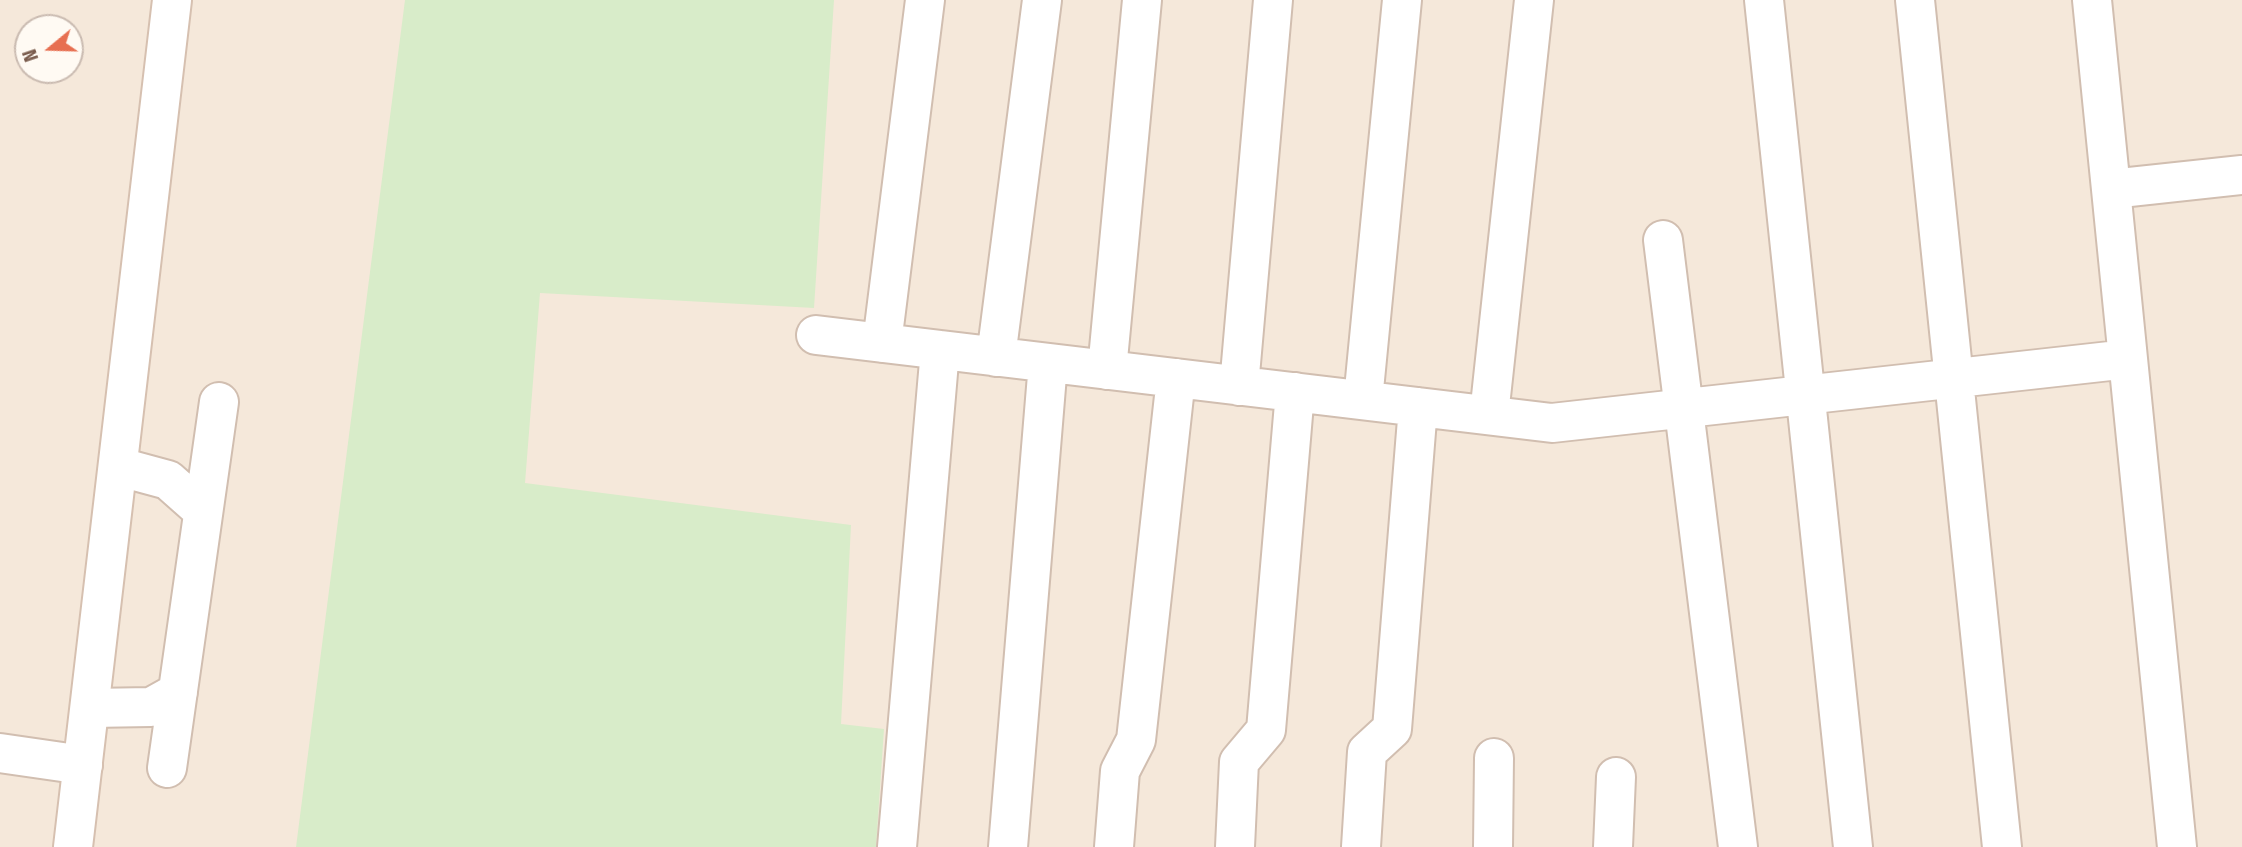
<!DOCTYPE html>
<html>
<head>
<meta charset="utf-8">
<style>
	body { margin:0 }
	#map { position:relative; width:2242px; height:847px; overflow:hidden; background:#fdf6ec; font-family:"Fira Sans Condensed",sans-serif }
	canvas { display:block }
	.north { position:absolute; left:14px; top:14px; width:70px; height:70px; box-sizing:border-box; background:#fffaf3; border:2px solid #cabbb1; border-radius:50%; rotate:251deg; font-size:19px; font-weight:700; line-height:28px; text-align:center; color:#7a5c4d }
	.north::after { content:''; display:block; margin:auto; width:24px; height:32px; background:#e76f51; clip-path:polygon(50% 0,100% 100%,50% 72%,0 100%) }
</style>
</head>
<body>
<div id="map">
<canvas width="2242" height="847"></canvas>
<div class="north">N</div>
</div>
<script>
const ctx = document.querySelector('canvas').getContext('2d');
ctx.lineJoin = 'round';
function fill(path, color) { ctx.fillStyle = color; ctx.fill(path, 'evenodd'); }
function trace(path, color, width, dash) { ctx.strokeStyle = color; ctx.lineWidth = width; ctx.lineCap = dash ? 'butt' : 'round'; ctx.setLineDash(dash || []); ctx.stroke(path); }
fill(new Path2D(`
	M0 0H2242V847H0ZM28 28H70V70H28Z`), '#f5e8da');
fill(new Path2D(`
	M405 0H834L814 308 540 293 525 483 851 525 841 724 884 729 876 847H296Z`), '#d8ecc9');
const street = new Path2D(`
	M1764 0 1853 847
	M1915 0 2002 847
	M2092 0 2177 847
	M2111 189 2242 175
	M1663 240 1738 847
	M816 335 1552 423 2128 359
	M882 343 925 0
	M996 357 1042 0
	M1107 370 1142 0
	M1239 386 1273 0
	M1363 400 1402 0
	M1489 415 1534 0
	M120 467 168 480 203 511
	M90 708 151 707 178 692
	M0 753 83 765
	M167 768 219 402
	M897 847 940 350
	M1008 847 1048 363
	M1114 847 1120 771 1136 740 1176 378
	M1235 847 1239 762 1266 730 1295 392
	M1361 847 1367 752 1392 729 1418 407
	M1493 847 1494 758
	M1613 847 1616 777`);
const secondary = new Path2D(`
	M73 847 172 0`);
trace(street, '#d1beb0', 42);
trace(secondary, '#d6c0b0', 42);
trace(street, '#fff', 38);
trace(secondary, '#fff', 38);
</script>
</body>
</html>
